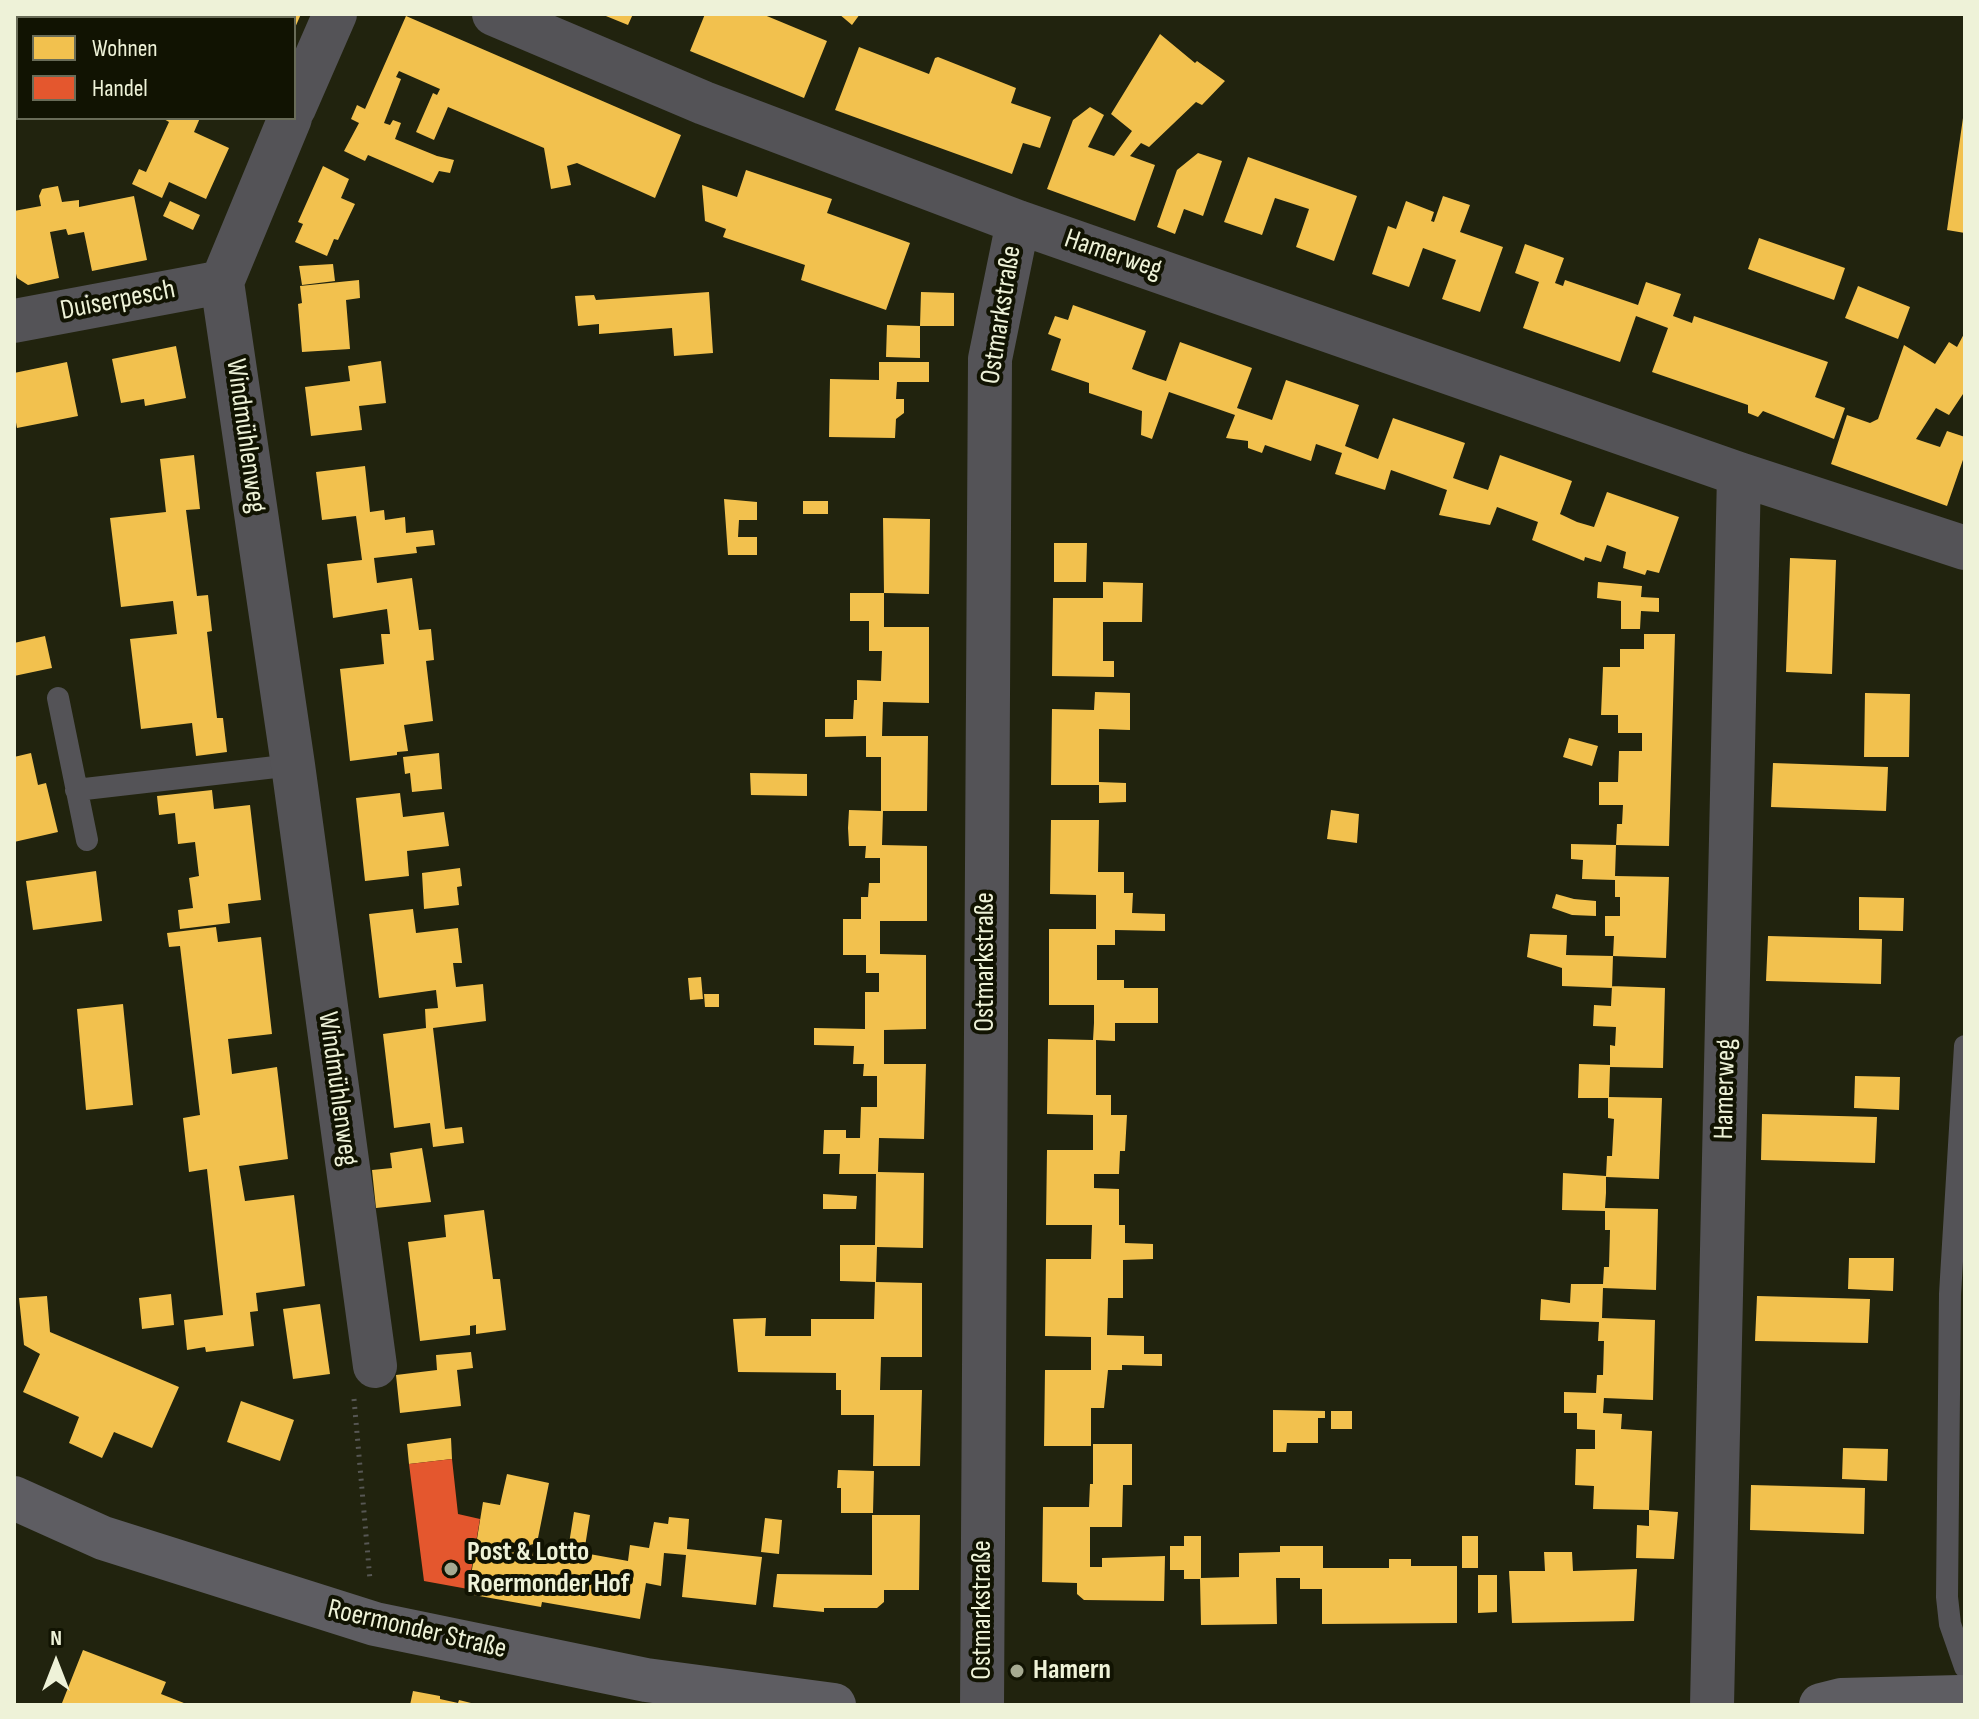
<!DOCTYPE html>
<html>
<head>
<meta charset="utf-8">
<style>
	body { margin:0 }
	#map { position:relative; width:1979px; height:1719px; overflow:hidden; background:#21230e; font-family:"Sofia Sans Condensed",sans-serif }
	canvas { display:block }
	.frame { position:absolute; inset:0; border:16px solid #eef2d8; pointer-events:none }
	.legend { position:absolute; left:16px; top:16px; width:280px; height:104px; box-sizing:border-box; background:#111302; border:2px solid #696c58; margin:0; padding:10px 14px; list-style:none; font-size:24px; color:#eef2d8 }
	.legend li { display:flex; align-items:center; gap:16px; height:40px }
	.legend b { width:40px; border:2px solid #696c58 }
	.north { position:absolute; left:16px; top:1623px; width:80px; height:80px; -webkit-text-stroke:6px #111302; paint-order:stroke; rotate:0deg; font-size:22px; font-weight:700; line-height:32px; text-align:center; color:#eef2d8 }
	.north::after { content:''; display:block; margin:auto; width:28px; height:36px; background:#eef2d8; clip-path:polygon(50% 0,100% 100%,50% 72%,0 100%) }
</style>
</head>
<body>
<div id="map">
<canvas width="1979" height="1719"></canvas>
<div class="frame"></div>
<ul class="legend">
<li><b style="height:22px;background:#f2c14e"></b>Wohnen</li>
<li><b style="height:22px;background:#e4572e"></b>Handel</li>
</ul>
<div class="north">N</div>
</div>
<script>
const ctx = document.querySelector('canvas').getContext('2d');
ctx.lineJoin = 'round';
function fill(path, color) { ctx.fillStyle = color; ctx.fill(path, 'evenodd'); }
function trace(path, color, width, dash) { ctx.strokeStyle = color; ctx.lineWidth = width; ctx.lineCap = dash ? 'butt' : 'round'; ctx.setLineDash(dash || []); ctx.stroke(path); }
function label(font, color, halo, rows, align = 'center') {
  ctx.font = font + ' "Sofia Sans Condensed",sans-serif'; ctx.lineWidth = 8; ctx.setLineDash([]); ctx.textBaseline = 'middle'; ctx.strokeStyle = halo; ctx.fillStyle = color; for (const [text, x, y, turn = 0] of rows) {
    ctx.save(); ctx.translate(x, y); ctx.rotate((+turn || 0) * Math.PI / 180); ctx.textAlign = isNaN(turn) ? turn : align; if (halo) ctx.strokeText(text, 0, 0); ctx.fillText(text, 0, 0); ctx.restore();
  }
}
fill(new Path2D(`
	M108 14H127L124 18H108Z
	M235 14H301L294 30V18H236Z
	M601 14H633L628 25Z
	M705 14H762L827 41 804 98 690 51Z
	M839 14H860L852 25Z
	M406 16 681 135 655 198 577 163 567 166 571 185 551 189 544 148 448 107 434 140 416 132 433 93 437 95 440 89 399 71 396 77 401 79 384 123 390 125 393 120 401 123 395 139 437 156 454 160 450 173 439 171 433 183 368 155 365 161 344 151 359 123 351 119 357 105 365 109Z
	M1160 34 1195 63 1197 61 1225 81 1202 105 1196 102 1149 147 1141 143 1130 156 1155 165 1135 221 1047 189 1073 120 1090 107 1104 115 1088 147 1114 156 1132 131 1111 114Z
	M859 47 929 74 935 58 938 57 1016 88 1011 103 1051 117 1040 148 1023 143 1012 174 835 110Z
	M162 118H200L194 132 229 148 206 199 169 182 162 198 132 184 139 169 146 172 169 122Z
	M1963 118H1965V233L1947 230Z
	M1198 153 1222 161 1203 216 1184 209 1175 234 1157 227 1177 170Z
	M1248 157 1357 196 1334 261 1296 247 1309 209 1275 198 1262 235 1224 222Z
	M323 166 349 179 341 198 355 204 338 240 334 239 327 256 295 242 303 224 298 222Z
	M746 170 832 199 827 213 910 243 886 310 801 280 805 265 723 237 726 229 705 221 702 185 737 197Z
	M58 186 62 202 79 200V207L134 196 147 260 92 271 84 232 68 235 66 229 50 232 59 278 28 285 17 278 14 265V211L41 206 39 196 42 189Z
	M1443 196 1470 205 1460 232 1503 247 1480 312 1442 299 1456 260 1423 248 1409 287 1372 274 1388 226 1396 229 1406 201 1434 212 1431 221 1434 222Z
	M170 201 200 215 193 230 163 216Z
	M1759 238 1845 268 1834 300 1748 269Z
	M1525 244 1564 258 1555 283 1563 286 1565 280 1638 305 1646 282 1681 294 1673 316 1692 323 1694 316 1828 362 1815 397 1845 408 1834 439 1763 411 1758 417 1748 413V405L1652 372 1668 328 1636 316 1620 362 1523 328 1539 282 1515 273Z
	M333 264 335 281 302 285 299 266Z
	M359 280 360 298 346 300 350 349 302 352 298 304 302 303 300 286Z
	M1858 286 1910 307 1898 339 1845 318Z
	M709 292 713 353 674 356 672 328 599 334V324L578 326 575 296 594 295 596 300Z
	M921 292 954 293V326H920V358L886 357 887 325 920 326Z
	M1073 305 1146 331 1132 369 1148 375 1166 381 1180 342 1252 368 1237 408 1272 420 1286 380 1359 405 1345 446 1378 459 1393 418 1465 443 1453 478 1470 484 1488 490 1500 455 1572 481 1560 514 1577 522 1594 527 1607 492 1679 517 1659 573 1647 570 1645 575 1623 568 1626 552 1607 545 1601 562 1585 557 1584 561 1549 547 1532 540 1538 522 1497 507 1490 525 1439 515 1447 490 1391 470 1385 490 1335 474 1342 453 1316 444 1311 461 1265 445 1262 453 1248 448V441L1226 438 1235 415 1169 392 1152 439 1141 435 1142 411 1089 393V383L1051 370 1061 339 1048 334 1055 316 1068 320Z
	M1965 332V391L1949 415 1936 408 1916 439 1940 447 1947 431 1965 437V454L1947 506 1831 464 1847 415 1870 423 1878 419 1904 345 1935 364 1949 342 1957 347Z
	M176 346 186 398 145 406 144 399 121 403 112 359Z
	M381 361 386 403 359 406 362 430 311 436 305 387 350 381 348 366Z
	M67 362 78 416 17 428 14 411V373Z
	M879 362H929V382H897L896 399H904V413L896 419 895 438 829 437 830 379 879 380Z
	M194 455 200 509 186 510 197 596 208 595 212 631 207 632 217 718H223L227 752 196 756 192 723 141 729 130 639 177 634 173 601 121 607 110 518 166 512 160 459Z
	M365 466 370 512 384 510 385 520 405 517 406 533 433 530 435 545 416 547 417 553 374 558 377 583 412 578 419 630 431 629 434 660 426 661 433 721 404 725 408 751 397 752V755L350 761 340 669 384 664 381 634H390L387 609 333 618 327 564 362 560 356 516 322 520 316 472Z
	M724 499 757 502V520H739L738 537H757V555H728Z
	M803 501H828V514H803Z
	M883 518 930 519 929 594 884 593V627H929V703L883 702 882 736H928L927 811H881H883L882 845 927 846V921H880V954L926 955V1029L884 1030V1064H926L924 1139 879 1138 878 1172 924 1173 923 1248 877 1247 876 1282 922 1283V1357H881L880 1390H922L920 1466H873L874 1415H841V1390H836V1373L738 1372 733 1319 766 1318 765 1336H811V1319H874L875 1282 840 1281V1245H875L876 1174H839L840 1154H823L824 1130H846V1138H860L861 1107H877V1076H863L864 1064H853L854 1046 814 1045V1028L865 1029V992H879V973H866V955H843V919H861V897H868L869 883H880V858H865L866 846H849L848 828 849 810 881 811V757H866V736L825 737V719H853L854 700H857V680L881 681 882 651H869V621H850V593H884Z
	M1054 543H1087L1086 582H1054Z
	M1790 558 1836 560 1832 674 1786 672Z
	M1103 582 1143 583 1142 622H1103V661H1114V677L1052 676 1053 598H1103Z
	M1598 582 1642 586 1641 597 1659 598V612L1641 611 1640 629H1621V601L1597 598Z
	M1644 634H1675L1669 846 1616 845 1615 876 1669 877 1666 958 1613 956 1612 988 1562 986V968L1527 957 1530 934 1567 935 1566 955 1613 956 1614 936H1605V916H1620V897H1615V880L1582 879 1583 860 1571 859V844L1616 845 1617 824H1622L1623 805H1599V782H1618L1619 751H1642V733H1618V715H1601L1603 667H1620V649H1644Z
	M45 636 52 668 14 676V643Z
	M1095 692 1130 693V730L1099 729V782L1126 783V802L1099 803V785H1051L1052 709 1094 710Z
	M1865 693 1910 694 1909 757H1864Z
	M1569 738 1598 746 1592 766 1563 757Z
	M31 753 38 785 46 783 58 832 14 842V757Z
	M439 753 442 789 412 792 410 773 405 774 403 757Z
	M1773 763 1888 767 1886 811 1771 807Z
	M750 773 807 774V796L751 795Z
	M212 790 214 809 250 805 261 900 228 904 230 923 180 929 178 910 193 908 189 878 199 876 195 842 178 844 175 813 159 815 157 796Z
	M400 793 403 817 444 812 449 846 407 851 409 876 365 881 356 798Z
	M1331 810 1359 814 1357 843 1327 839Z
	M1051 820H1099L1098 872H1124V893H1133L1132 913 1165 914V931L1115 930V945H1097V980H1124V988H1158V1023H1115V1041L1096 1040V1095H1111V1115H1127L1125 1151H1120L1119 1174H1094V1188L1119 1189V1225H1125V1243L1153 1244V1259L1123 1260V1298H1108L1107 1335 1144 1336V1354H1162V1366L1122 1365V1370H1108L1104 1408H1091V1446H1044L1045 1370H1091V1337L1045 1336 1046 1259H1091L1092 1225H1046L1047 1150H1093V1115L1047 1114 1048 1039 1093 1040 1094 1023V1005H1049V929H1096V895L1050 894Z
	M460 868 462 886 457 887 459 905 424 909 422 873Z
	M96 871 102 921 33 930 26 881Z
	M1556 894 1574 899 1596 901V916L1572 915 1552 908Z
	M1859 897 1904 898 1903 931 1859 930Z
	M413 909 416 933 458 928 462 963H453L456 987 483 984 486 1021 433 1028 445 1129 462 1127 464 1143 433 1147 430 1123 394 1128 383 1034 426 1028 425 1009 438 1008 436 990 379 998 369 914Z
	M216 927 218 942 261 937 272 1034 228 1039 230 1056 232 1074 277 1067 288 1159 239 1166 245 1201 294 1195 305 1286 256 1293 258 1311 250 1312 254 1346 206 1352 205 1347 187 1350 184 1320 223 1315 207 1169 189 1172 183 1118 200 1115 180 946 169 947 167 933Z
	M1768 936 1882 939 1881 984 1766 981Z
	M701 977 703 999 690 1000 688 978Z
	M1612 986 1665 988 1663 1068 1610 1067 1609 1097 1662 1098 1659 1179 1606 1177V1193L1605 1208 1658 1209 1656 1290 1603 1288 1602 1318 1655 1320 1653 1400 1604 1398 1603 1413 1622 1414 1621 1429 1652 1431 1649 1510 1593 1509 1594 1486 1575 1485 1576 1449H1595V1430L1577 1429V1413H1564V1392L1596 1393 1597 1375H1603L1604 1341H1598L1599 1322 1540 1320 1541 1299 1570 1303 1571 1284H1603L1604 1267H1609L1610 1230H1605V1211L1562 1210 1563 1173 1606 1176 1607 1156H1612L1614 1119 1608 1118V1098H1578L1579 1064 1610 1065V1045L1615 1046 1616 1027 1593 1026 1594 1005 1611 1006Z
	M704 994H719V1007H705Z
	M123 1004 133 1105 86 1110 77 1009Z
	M1855 1076 1900 1077 1899 1110 1854 1108Z
	M1762 1114 1877 1117 1875 1163 1761 1160Z
	M422 1148 431 1202 376 1208 372 1170 392 1168 390 1153Z
	M823 1194 857 1196 856 1209H823Z
	M484 1210 493 1279H500L506 1330 476 1334V1325L470 1326V1335L420 1341 408 1242 446 1237 444 1215Z
	M1849 1258H1894L1893 1291 1848 1289Z
	M171 1294 174 1325 142 1329 139 1298Z
	M47 1296 50 1332 179 1387 152 1448 114 1432 102 1458 69 1443 79 1417 23 1392 40 1354 24 1345 19 1298Z
	M1757 1296 1870 1299 1868 1343 1755 1341Z
	M320 1304 330 1374 293 1379 283 1309Z
	M471 1352 473 1368 457 1370 461 1406 400 1413 396 1375 437 1370 436 1355Z
	M241 1401 294 1420 280 1461 227 1442Z
	M1273 1410 1325 1411V1418H1318V1443H1287L1286 1452H1273Z
	M1331 1411H1352V1429H1331Z
	M451 1438 452 1459 409 1464 407 1444Z
	M1093 1444H1132V1485H1123L1122 1527H1090V1567H1102V1558L1165 1556 1164 1601 1084 1600 1077 1594V1583L1042 1582 1043 1507H1089L1090 1484H1093Z
	M1843 1448 1888 1449 1887 1481 1842 1479Z
	M838 1470 874 1471 873 1513H841V1488H837Z
	M507 1474 549 1483 537 1543 530 1545 528 1551 550 1556 552 1548 568 1550 574 1512 590 1515 584 1553 628 1561 630 1545 649 1548 654 1522 668 1524 669 1517 689 1519 687 1549 762 1557 756 1605 682 1597 686 1555 664 1553 661 1586 646 1583 640 1619 542 1602 541 1607 468 1594 483 1502 500 1505Z
	M1751 1485 1865 1488 1864 1534 1750 1530Z
	M1649 1510 1678 1512 1674 1559 1636 1558 1637 1525 1649 1526Z
	M872 1515H920L919 1590H884V1602L877 1608H824V1612L773 1607 777 1574 872 1575Z
	M765 1518 782 1520 779 1554 761 1552Z
	M1184 1536H1201V1578L1239 1577V1553L1280 1552V1546H1323V1568H1389V1559H1411V1566H1457V1623L1322 1624V1589H1300V1578H1276L1277 1624 1201 1625 1200 1579H1184V1570H1170V1546H1184Z
	M1462 1536H1478V1568H1462Z
	M1544 1552H1572L1573 1571 1637 1569 1634 1621 1512 1623 1509 1571H1545Z
	M1478 1575H1497V1612L1478 1613Z
	M83 1650 166 1682 161 1694 189 1705H68L62 1703Z
	M413 1691 440 1696V1699L458 1703 459 1700 479 1705H410Z`), '#f2c14e');
fill(new Path2D(`
	M452 1459 458 1514 480 1519 468 1589 424 1581 409 1464Z`), '#e4572e');
trace(new Path2D(`
	M354 1399 370 1580`), '#575754', 5, [2, 6]);
trace(new Path2D(`
	M58 698 87 840
	M76 790 293 765
	M1965 1046 1950 1294 1947 1597 1950 1624 1965 1667`), '#545357', 22);
trace(new Path2D(`
	M494 14 704 103 1018 222 1739 474 1965 548
	M294 108 335 14
	M290 118 222 282 293 765 375 1366
	M14 321 222 282
	M982 1705 990 359 1018 222
	M1712 1705 1739 474`), '#545357', 44);
trace(new Path2D(`
	M14 1498 103 1538 375 1624 646 1680 834 1705
	M1821 1705 1841 1700 1960 1697`), '#5e5d62', 44);
for (const [x, y, r, color] of [
	[451,1569,8,"#a6aa91"],
	[1017,1671,8,"#a6aa91"]
]) { const dot = new Path2D(); dot.arc(x, y, r, 0, 2 * Math.PI); ctx.fillStyle = color; ctx.fill(dot); trace(dot, '#111302', 3); }
label('28px', '#eef2d8', '#111302', [
	["Hamerweg",1113,255,19],
	["Duiserpesch",118,301,-11],
	["Ostmarkstraße",1002,315,-81],
	["Windmühlenweg",245,436,82],
	["Ostmarkstraße",986,962,-90],
	["Windmühlenweg",337,1089,82],
	["Hamerweg",1726,1089,-89],
	["Ostmarkstraße",983,1610,-90],
	["Roermonder Straße",417,1630,13]
]);
label('bold 28px', '#eef2d8', '#111302', [
	["Post & Lotto",467,1553],
	["Roermonder Hof",467,1585],
	["Hamern",1033,1671]
], 'left');
</script>
</body>
</html>
